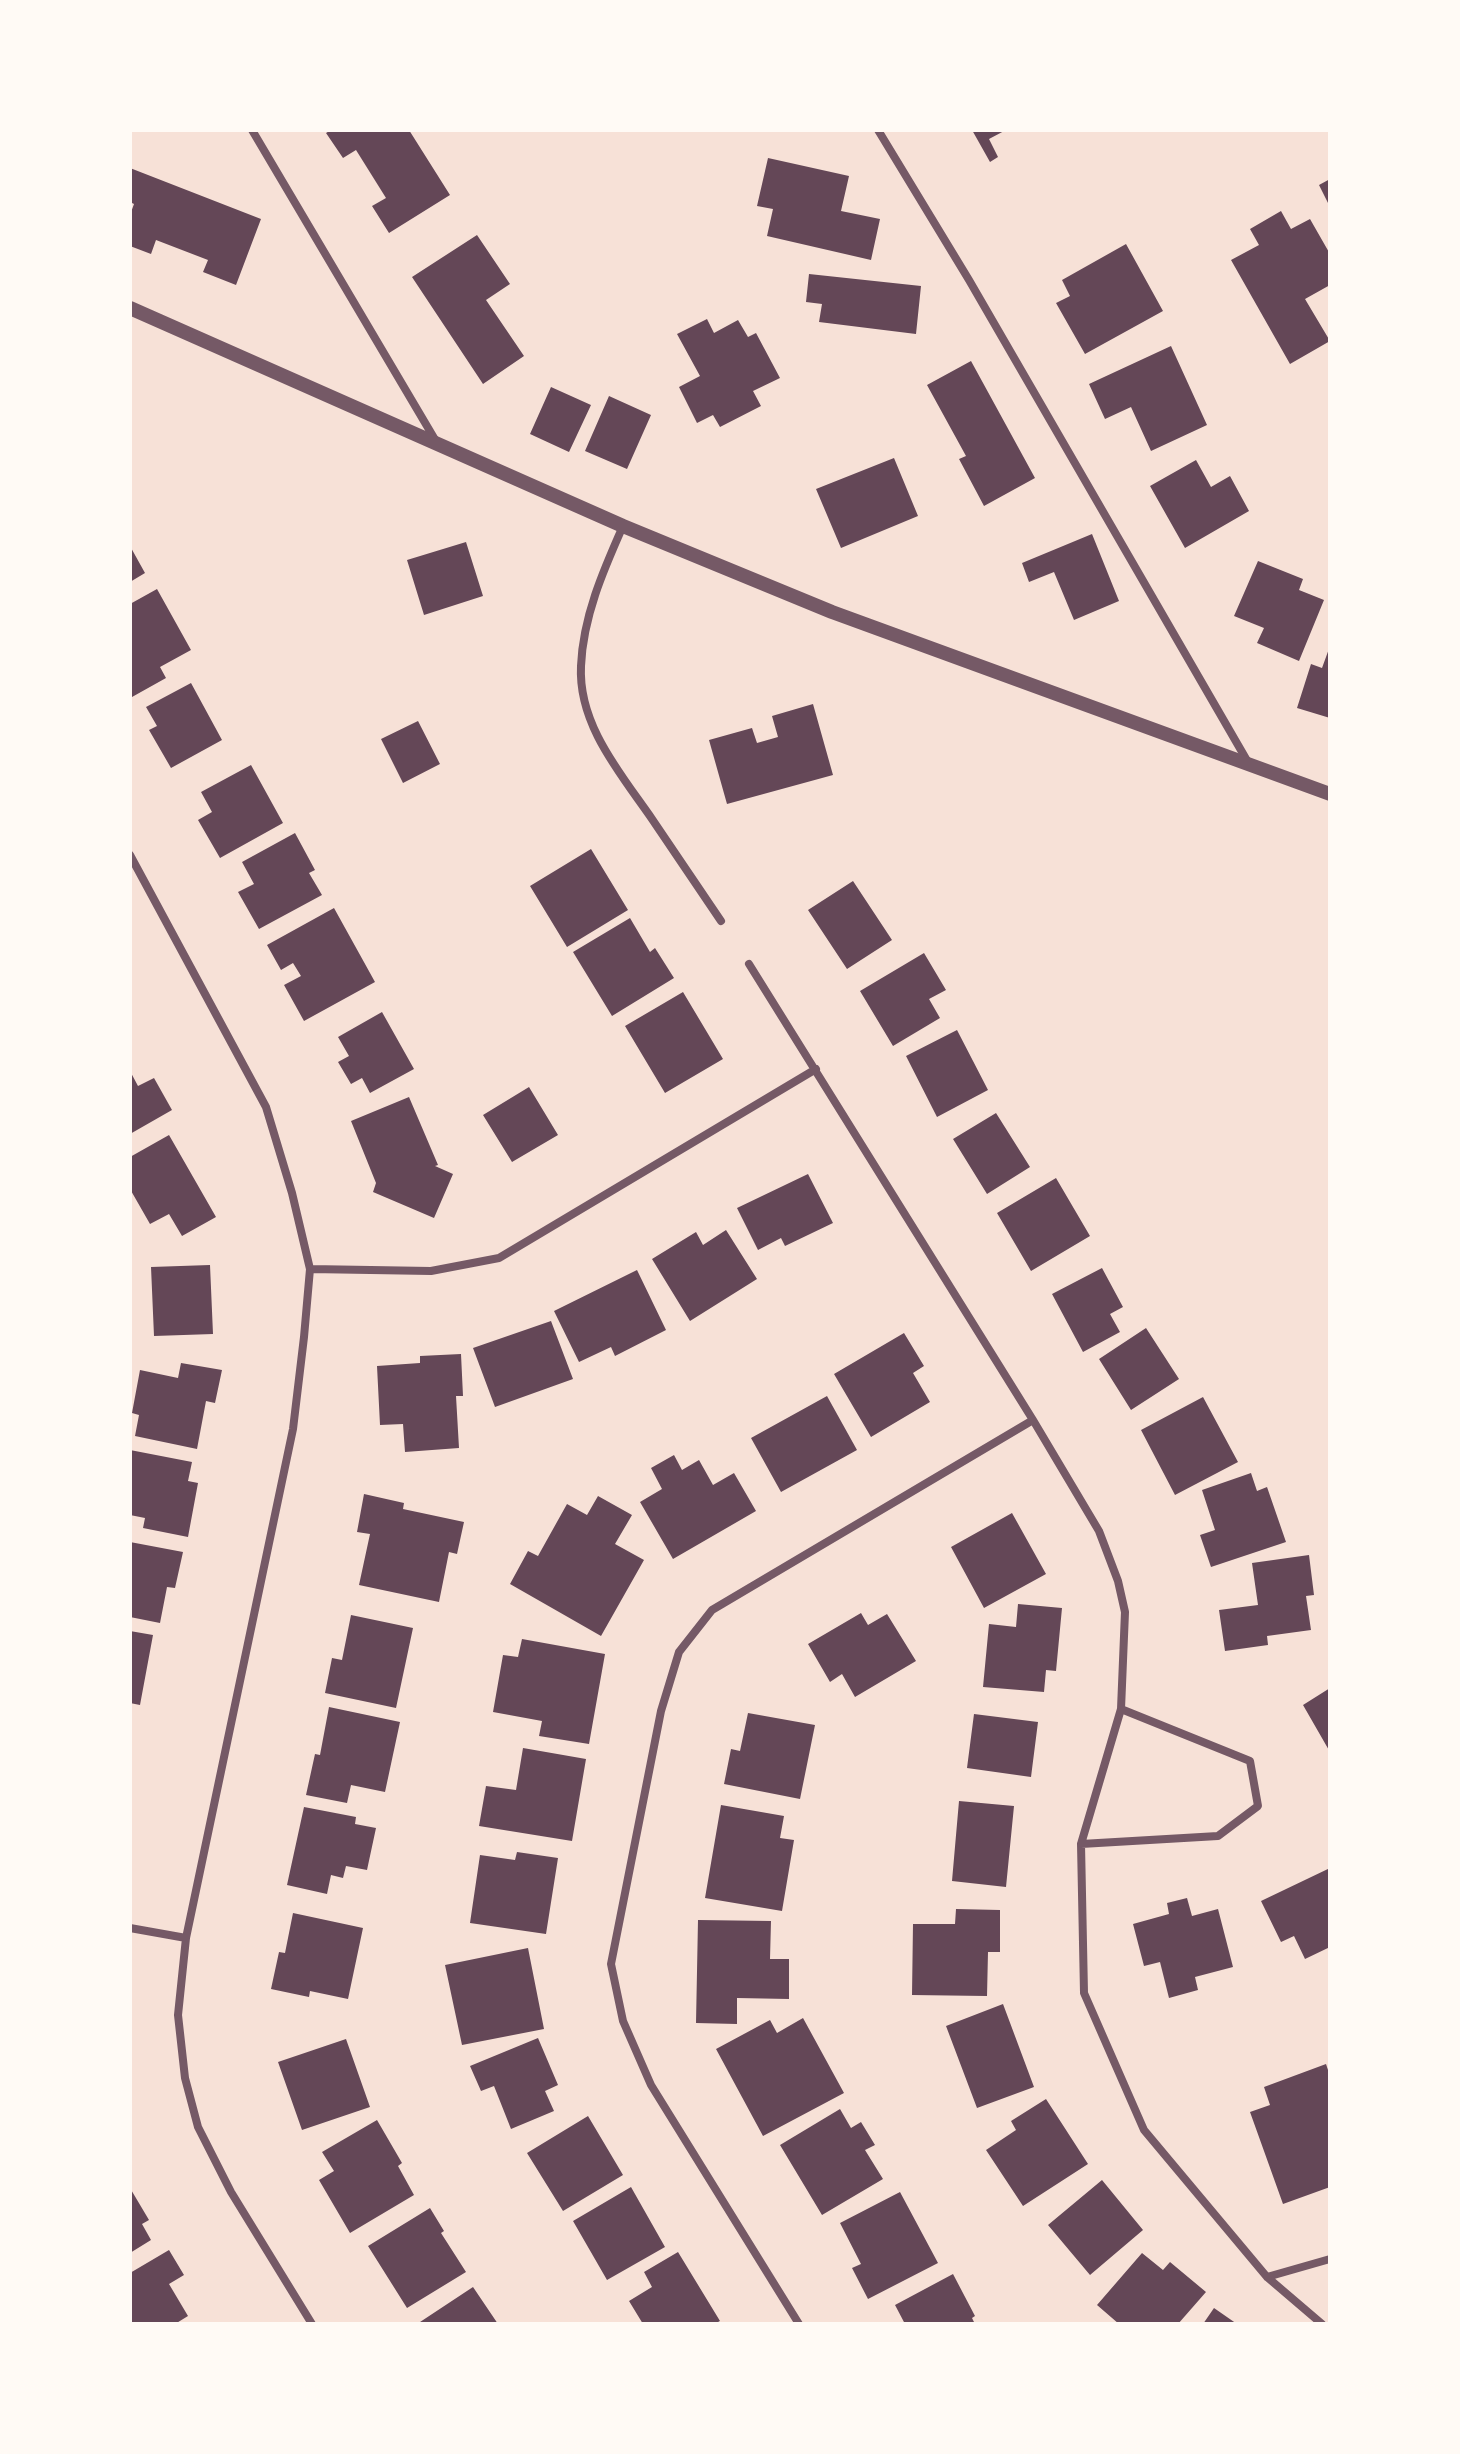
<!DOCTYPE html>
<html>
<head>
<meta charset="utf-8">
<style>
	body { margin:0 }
	#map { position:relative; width:1460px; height:2454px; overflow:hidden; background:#f7e1d7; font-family:"Golos Text",sans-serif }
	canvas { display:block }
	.frame { position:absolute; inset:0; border:132px solid #fffaf5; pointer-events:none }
</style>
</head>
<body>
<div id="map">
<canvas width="1460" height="2454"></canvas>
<div class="frame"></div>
</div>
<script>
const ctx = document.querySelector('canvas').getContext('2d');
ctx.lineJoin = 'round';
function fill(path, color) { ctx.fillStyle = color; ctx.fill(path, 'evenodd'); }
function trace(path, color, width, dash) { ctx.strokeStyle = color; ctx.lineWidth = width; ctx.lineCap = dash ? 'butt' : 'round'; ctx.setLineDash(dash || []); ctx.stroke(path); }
fill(new Path2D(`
	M331 130H409L450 195 389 233 372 206 386 198 356 150 343 158 326 133Z
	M972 130H1006L989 139 998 157 990 162Z
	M768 158 849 176 841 211 880 219 871 260 767 236 773 209 757 206Z
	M130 168 261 219 236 285 203 272 208 260 156 240 151 254 130 246V215L134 204 130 202Z
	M1330 179V207L1319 185Z
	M1281 211 1291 229 1310 219 1330 254V285L1305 299 1330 341 1290 364 1231 260 1259 245 1250 229Z
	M477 235 510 284 486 300 524 356 483 384 412 277Z
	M1126 244 1163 311 1085 354 1056 303 1070 296 1062 280Z
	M809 274 921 286 916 334 819 322 822 304 806 302Z
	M707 319 714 333 738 320 748 337 756 333 780 378 753 391 761 406 720 427 713 415 697 423 679 387 700 376 677 334Z
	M1171 346 1207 425 1151 451 1131 407 1105 419 1089 384Z
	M971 361 1035 478 984 506 959 459 966 456 927 385Z
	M551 387 591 405 569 452 530 434Z
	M609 396 651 415 627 469 585 451Z
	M894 458 918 516 841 548 816 489Z
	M1196 460 1211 487 1230 476 1249 511 1185 548 1150 486Z
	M1092 534 1119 601 1074 620 1054 572 1029 582 1022 563Z
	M466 542 483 596 424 615 407 560Z
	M130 546 145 573 130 582Z
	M1258 561 1303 579 1299 590 1324 600 1299 661 1257 643 1264 628 1234 616Z
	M157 589 191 650 160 667 166 678 132 697 130 694V604Z
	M1330 646V718L1297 708 1311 664 1322 668Z
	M191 683 222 740 171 768 149 730 157 726 146 707Z
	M813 704 833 775 727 804 709 740 752 728 757 743 778 737 772 716Z
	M418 721 440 764 403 783 381 739Z
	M251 765 283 823 220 858 198 820 212 812 201 792Z
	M295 833 315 870 309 873 322 895 259 929 238 892 254 884 242 862Z
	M591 849 628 910 567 947 530 886Z
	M853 881 892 940 847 969 808 910Z
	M334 908 375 982 304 1021 284 985 301 976 293 963 281 970 267 945Z
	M630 918 650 952 655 948 674 978 612 1016 573 952Z
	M924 953 946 990 929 999 940 1018 893 1046 860 991Z
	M683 992 723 1059 665 1093 625 1026Z
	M382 1012 414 1069 370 1093 362 1078 351 1084 338 1062 349 1056 338 1037Z
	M957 1030 988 1090 937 1117 906 1056Z
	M130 1071 138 1086 154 1078 172 1110 130 1134Z
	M529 1087 558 1135 512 1162 483 1115Z
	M409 1097 438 1165 435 1166 453 1174 434 1218 373 1192 376 1183 351 1121Z
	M996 1113 1030 1167 987 1194 953 1139Z
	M169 1135 216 1217 182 1236 169 1214 150 1224 130 1189V1157Z
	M808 1174 833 1223 785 1246 781 1238 758 1250 737 1208Z
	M1056 1178 1090 1236 1031 1271 997 1213Z
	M726 1230 757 1279 690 1321 652 1259 696 1232 703 1245Z
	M210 1265 213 1334 154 1336 151 1267Z
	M1102 1268 1123 1307 1110 1314 1120 1332 1083 1352 1052 1294Z
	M637 1270 666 1330 615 1356 611 1347 579 1362 554 1311Z
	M551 1321 573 1379 495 1407 473 1348Z
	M1146 1328 1179 1379 1131 1410 1099 1359Z
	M904 1333 924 1366 913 1373 930 1402 871 1437 834 1374Z
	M461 1354 463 1396H456L459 1448 405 1452 403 1424 380 1425 377 1366 420 1363V1356Z
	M181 1363 222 1370 215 1403 206 1401 197 1449 135 1436 139 1415 132 1413 140 1370 178 1378Z
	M827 1396 857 1450 781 1492 751 1438Z
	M1203 1397 1238 1462 1175 1495 1141 1430Z
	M130 1450 192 1462 188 1481 198 1483 188 1537 143 1528 145 1518 130 1515Z
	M674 1455 682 1470 699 1460 713 1485 734 1473 756 1511 673 1559 640 1502 662 1489 651 1468Z
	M1251 1473 1257 1491 1267 1487 1286 1542 1211 1567 1200 1535 1215 1530 1202 1490Z
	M364 1494 404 1503 403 1509 464 1522 457 1554 449 1552 439 1602 359 1585 370 1534 357 1532Z
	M598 1496 632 1515 615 1544 644 1560 601 1636 510 1584 528 1551 538 1556 567 1504 587 1515Z
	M1012 1513 1046 1574 984 1608 951 1547Z
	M130 1542 183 1552 175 1588 167 1587 160 1623 130 1617Z
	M1309 1555 1314 1595 1306 1596 1311 1630 1267 1636 1268 1645 1225 1651 1219 1610 1258 1605 1252 1563Z
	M1018 1604 1062 1608 1056 1671 1046 1670 1044 1692 983 1687 989 1624 1016 1627Z
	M861 1613 868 1625 887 1614 916 1661 855 1697 842 1674 830 1682 808 1644Z
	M351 1615 413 1628 396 1708 325 1693 332 1658 342 1660Z
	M130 1631 153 1635 140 1705 130 1703Z
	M522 1639 605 1654 589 1744 539 1736 542 1721 493 1712 503 1655 518 1657Z
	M1330 1688V1752L1303 1705Z
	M329 1707 400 1722 385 1792 351 1785 347 1803 306 1795 315 1754 320 1755Z
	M748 1713 815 1725 800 1799 724 1784 731 1749 740 1751Z
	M974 1714 1038 1722 1031 1777 967 1768Z
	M523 1748 586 1759 572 1841 479 1826 486 1786 516 1790Z
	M959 1801 1014 1806 1006 1887 952 1881Z
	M721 1805 784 1816 780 1838 794 1840 782 1911 705 1898Z
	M304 1807 356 1817 355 1824 376 1828 367 1870 346 1866 343 1878 331 1875 327 1894 287 1885Z
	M517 1852 558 1858 546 1934 470 1923 480 1855 515 1860Z
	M1330 1868V1947L1305 1959 1294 1936 1281 1942 1261 1901Z
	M1187 1898 1192 1916 1218 1909 1233 1967 1195 1977 1198 1990 1169 1998 1160 1962 1144 1966 1133 1924 1169 1914 1167 1903Z
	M956 1909 1000 1910V1952H988L987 1996 912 1995 913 1924H955Z
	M293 1913 363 1928 348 1999 310 1991 309 1997 271 1989 279 1952 285 1953Z
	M698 1920 771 1921 770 1959H789V1999L737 1998V2024L696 2023Z
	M528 1948 544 2029 462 2045 445 1965Z
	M1003 2004 1034 2087 977 2108 946 2026Z
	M803 2018 844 2093 763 2136 716 2049 770 2020 777 2033Z
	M538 2038 558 2085 545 2091 554 2111 511 2129 494 2086 481 2091 470 2066Z
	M346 2039 370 2107 302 2130 278 2062Z
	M1326 2064 1330 2076V2187L1283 2204 1250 2112 1270 2105 1264 2087Z
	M1046 2099 1088 2164 1023 2206 986 2150 1016 2130 1011 2121Z
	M840 2109 851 2128 861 2122 875 2145 865 2150 883 2179 822 2215 780 2145Z
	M588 2116 623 2175 563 2211 527 2153Z
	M377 2120 402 2163 398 2166 414 2195 350 2233 319 2180 334 2171 322 2152Z
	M1102 2180 1143 2230 1090 2275 1048 2225Z
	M631 2187 665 2247 607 2280 573 2221Z
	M130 2188 149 2220 142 2224 151 2240 130 2253Z
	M900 2192 938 2263 868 2299 852 2268 861 2264 840 2223Z
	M430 2208 444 2231 441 2233 466 2272 407 2308 368 2246Z
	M169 2250 184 2275 169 2284 188 2316 175 2324H130V2273Z
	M678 2252 720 2321 714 2324H643L629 2301 652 2287 644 2272Z
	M1142 2253 1163 2270 1170 2262 1206 2292 1178 2324H1119L1097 2305Z
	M953 2274 975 2316 972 2318 975 2324H905L895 2305Z
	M473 2287 498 2324H417Z
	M1214 2308 1237 2324H1203Z`), '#644757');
trace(new Path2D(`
	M252 130 437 443
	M878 130 969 280 1249 764
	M623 526C603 571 583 617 581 666 578 725 621 774 652 819 675 853 698 887 721 921
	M130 855 266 1107 292 1193 310 1269 304 1337 293 1429 186 1938 178 2015 185 2078 198 2127 231 2192 312 2324
	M749 964 1033 1420 1099 1531 1118 1581 1125 1612 1121 1709 1081 1844 1084 1993 1144 2130 1267 2277 1322 2324
	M310 1269 431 1271 499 1258 816 1069
	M1081 1844 1218 1836 1258 1806 1250 1761 1121 1709
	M130 1928 186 1938
	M1267 2277 1330 2259
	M799 2324 651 2085 623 2021 611 1964 661 1711 679 1652 712 1610 1033 1420`), '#755966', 8);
trace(new Path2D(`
	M130 308 623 526 832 612 1330 794`), '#755966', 14);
</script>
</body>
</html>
